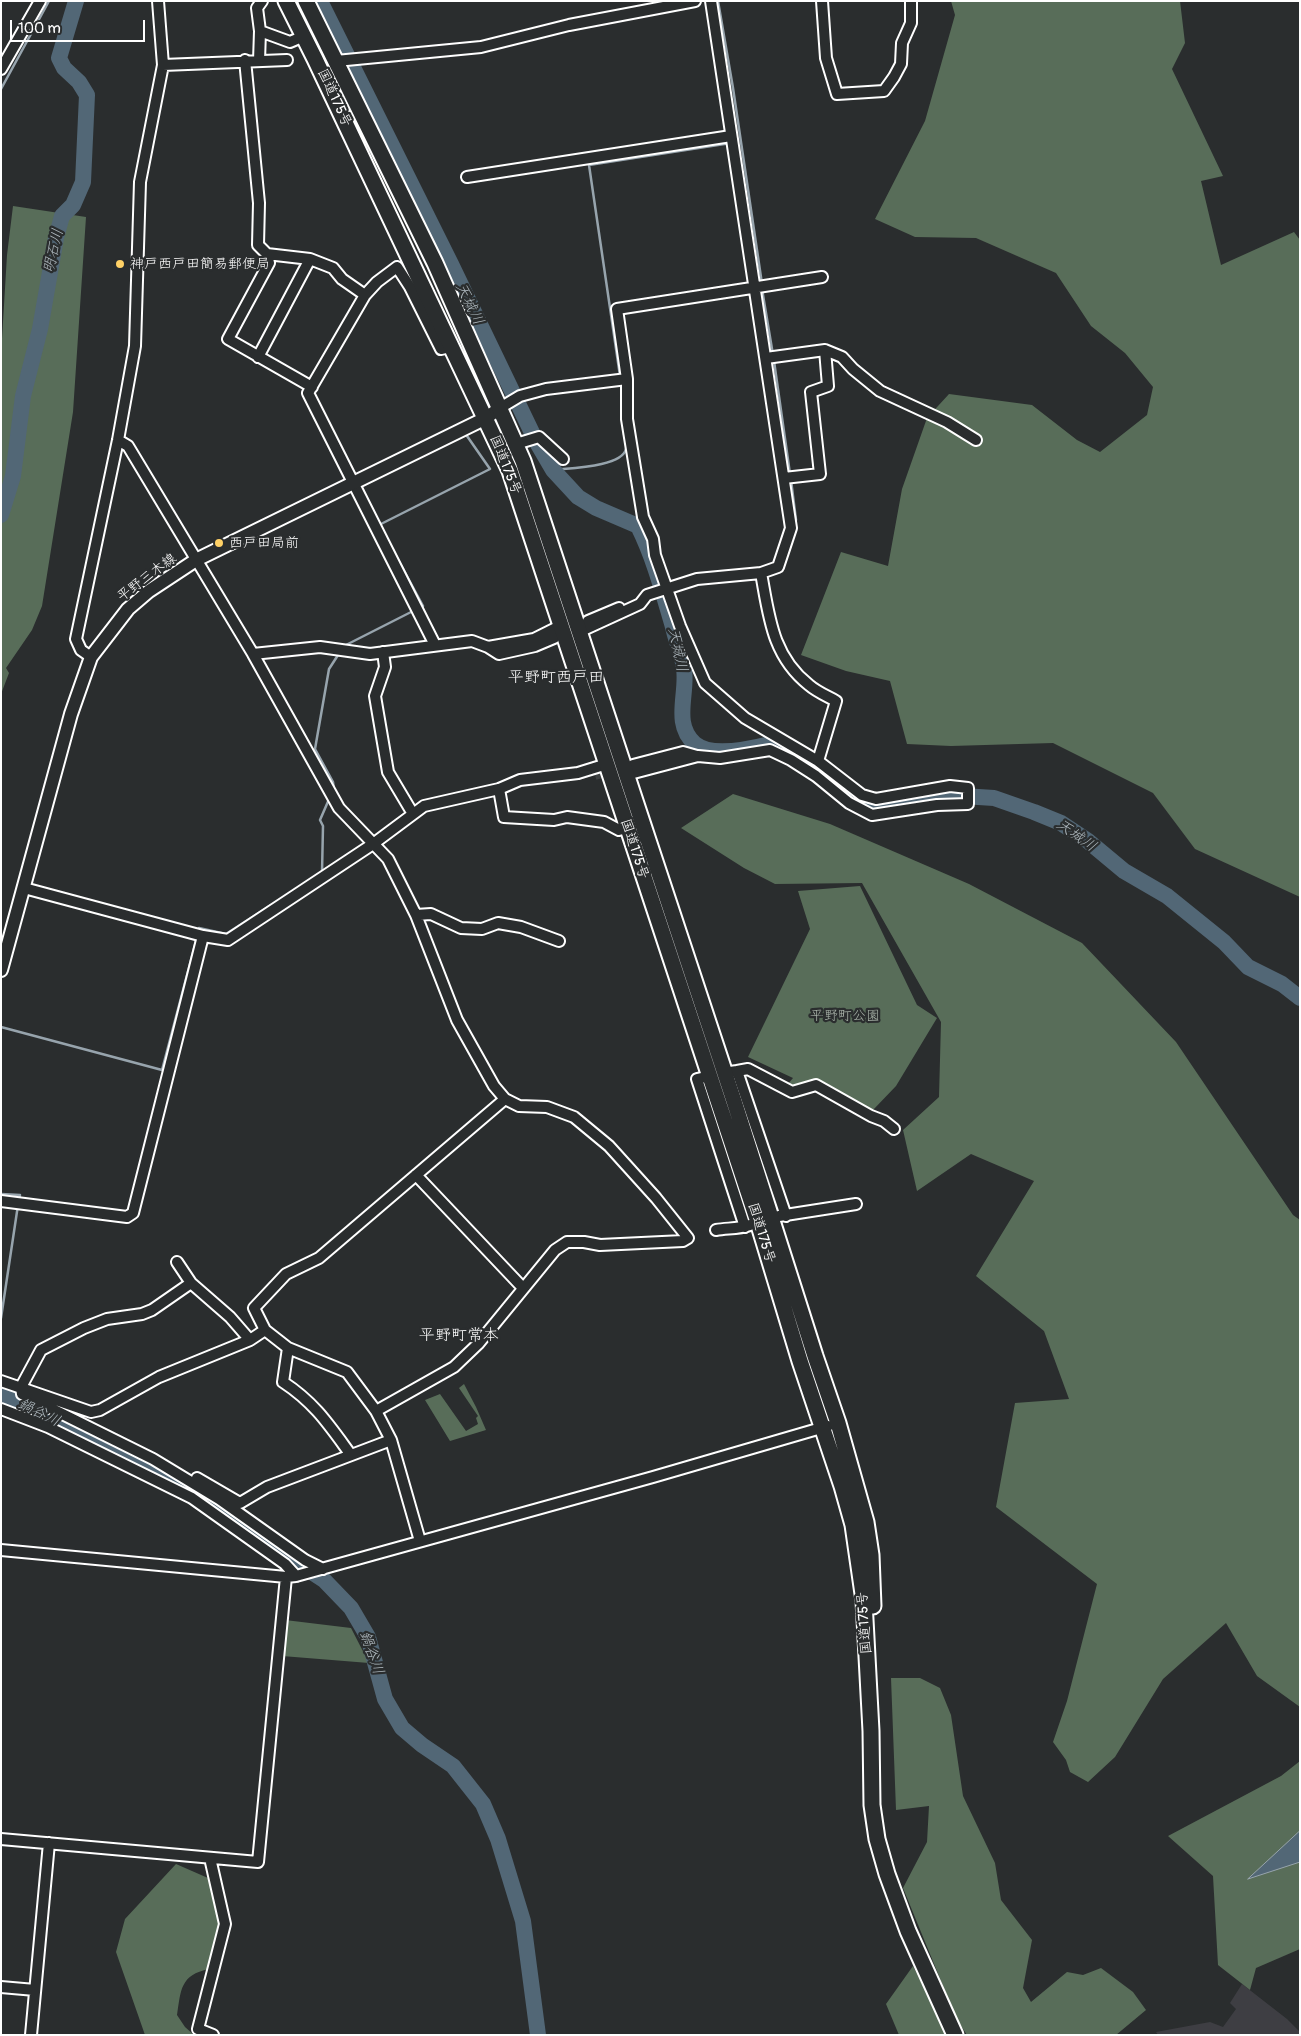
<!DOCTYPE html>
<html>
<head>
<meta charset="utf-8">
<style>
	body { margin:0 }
	#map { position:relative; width:1301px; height:2036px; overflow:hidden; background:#2a2d2e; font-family:Pangolin,sans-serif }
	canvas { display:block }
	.frame { position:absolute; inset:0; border:2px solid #fff; pointer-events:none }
	.scale { position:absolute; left:10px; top:20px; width:135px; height:22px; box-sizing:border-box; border:2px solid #fff; border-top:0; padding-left:6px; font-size:15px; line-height:18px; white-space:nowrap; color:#fff; -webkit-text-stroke:4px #2a2d2e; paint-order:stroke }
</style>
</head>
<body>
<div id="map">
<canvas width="1301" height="2036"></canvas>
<div class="frame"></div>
<div class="scale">100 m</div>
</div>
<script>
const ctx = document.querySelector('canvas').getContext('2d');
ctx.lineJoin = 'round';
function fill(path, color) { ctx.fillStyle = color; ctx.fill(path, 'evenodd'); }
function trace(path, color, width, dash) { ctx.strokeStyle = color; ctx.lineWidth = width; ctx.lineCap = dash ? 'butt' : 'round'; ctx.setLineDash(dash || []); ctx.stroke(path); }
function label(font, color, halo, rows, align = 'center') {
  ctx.font = font + ' Pangolin,"Klee One",sans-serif'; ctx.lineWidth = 4.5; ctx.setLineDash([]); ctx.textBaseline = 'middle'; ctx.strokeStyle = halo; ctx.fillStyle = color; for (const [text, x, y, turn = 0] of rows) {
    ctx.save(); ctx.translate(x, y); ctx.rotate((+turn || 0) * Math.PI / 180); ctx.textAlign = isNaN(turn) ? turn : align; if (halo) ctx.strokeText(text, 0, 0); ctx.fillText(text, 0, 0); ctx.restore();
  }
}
fill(new Path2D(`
	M1242 1984 1287 2019 1300 2032V2035H1158L1156 2032 1210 2022 1223 2027 1236 2009 1230 2003Z`), '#3e3e43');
fill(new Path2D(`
	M951 1H1180L1185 43 1172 69 1223 176 1201 181 1221 265 1294 232 1300 240V897L1195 849 1153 793 1053 743 951 746 907 744 890 681 846 671 801 655 841 552 888 566 902 489 927 418 949 394 1032 405 1077 440 1100 452 1147 415 1153 387 1125 353 1091 326 1056 273 976 238 915 237 875 219 925 121 955 15Z
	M13 206 86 217 73 412 42 606 32 630 6 668 9 673 1 694V355L7 255Z
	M733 794 830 824 969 884 1082 943 1176 1042 1293 1215 1300 1220V1707L1257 1676 1226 1623 1163 1679 1115 1757 1088 1782 1070 1772 1066 1760 1053 1742 1067 1701 1097 1584 996 1507 1015 1403 1069 1399 1044 1331 976 1276 1034 1181 971 1154 917 1191 903 1130 939 1097 941 1022 862 883 775 884 744 868 681 828Z
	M860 886 917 1005 937 1018 896 1086 873 1110H866L828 1086 795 1087 788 1084 793 1078 748 1057 810 929 798 891Z
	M464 1384 476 1407 486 1430 450 1441 425 1400 440 1394 466 1431 478 1424 476 1418 478 1416 459 1388Z
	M285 1620 351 1628 369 1663 282 1656Z
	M891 1678H920L940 1688 951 1715 963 1796 995 1863 1001 1900 1032 1940 1023 1988 1031 2002 1067 1972 1083 1975 1101 1968 1133 1992 1146 2010 1116 2035H967L957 2020 903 1888 927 1842 929 1806 896 1810Z
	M1300 1761V1949L1256 1968 1250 1990 1218 1965 1213 1876 1168 1836 1281 1776Z
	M176 1864 208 1878 219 1912 221 1926 209 1969C180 1975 181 1990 177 2015L185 2027 194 2035H145L116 1952 125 1919Z
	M913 1966 947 2035H899L886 2004Z`), '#586d59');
const water = new Path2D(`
	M1300 1831V1862L1248 1879Z`);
fill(water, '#526776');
trace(water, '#97a4ad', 1);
trace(new Path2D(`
	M718 1 733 88 762 284
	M1 89 49 1
	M762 289 773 355
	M774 361 790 474
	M620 376 589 165 731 143
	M621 381 622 411
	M553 470C569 468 622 467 626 449 627 445 625 438 624 434
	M791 480 796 520
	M379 525 490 469 467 436
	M393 550 423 606 420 607
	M342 647 415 610
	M334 790 333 782 315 749 329 669 340 652
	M322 873 323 826 320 820 330 797
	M198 931 199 928 226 934 271 905
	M1 1027 162 1070 197 937
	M1 1194 20 1195 19 1200
	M1 1318 18 1205`), '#97a4ad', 2.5);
trace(new Path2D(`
	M320 1 451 264 536 441 553 470 578 497 596 508 638 526C654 558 663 593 673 627 676 641 682 654 684 668 688 694 672 724 695 744 712 758 750 749 770 744L817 769 859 801 874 807 931 798 963 796 994 798 1034 812 1061 823 1088 841 1124 871 1167 896 1224 942 1248 967 1282 984 1300 998
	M1 515 13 476 23 396 40 329 56 238 62 216 73 205 83 182 87 95 79 82 64 68 59 58 76 1
	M1 1394 157 1471 214 1505 281 1552 324 1580 351 1608 368 1637 385 1699 402 1728 422 1745 453 1766 483 1804 498 1839 523 1921 538 2035`), '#526776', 16);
trace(new Path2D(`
	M595 775 630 765`), '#3f4243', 10, [10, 5]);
const minor = new Path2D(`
	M822 1 826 58 837 94 884 91 894 77 901 64 902 43 911 23V1
	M260 31 290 42 304 36
	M245 60 259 203 258 245 267 254 269 263 228 339 312 387
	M259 61 260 31 257 8 262 1
	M336 61 481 47 569 25 695 1
	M163 65 287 60
	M1 69 40 1
	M467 177 731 136
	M267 254 310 259 333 268 342 279 365 295
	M258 357 310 259
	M766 358 825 350 842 357 853 369 880 391 947 422 976 440
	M500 408 520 396 546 389 627 379 617 309 822 277
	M118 440 128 446 253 654 339 808 388 859 416 915 457 1020 494 1086 505 1099 519 1106 547 1107 574 1117 609 1146 656 1198 688 1238 683 1241 600 1245 584 1242H567L555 1250 478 1344 454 1367 376 1411
	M516 444 539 437 563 459
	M784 478 820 474 811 392 828 386 825 350
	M761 573C769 616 772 656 809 685 817 692 827 696 836 701L818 761
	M588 621 619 608
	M579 632 640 604 647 595 697 579 761 573 778 567 791 528 711 1
	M435 645 308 393 365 295 377 282 397 267 410 287 441 349 450 347
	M488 647 499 654 535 646 554 638
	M383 652 385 667 375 696 388 772 413 814
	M253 654 320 647 370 654 472 641 488 647 534 639 562 625
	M91 657 81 650 76 639 118 440 135 346 140 182 163 65 158 1
	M633 765 683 752 697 756
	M626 775 698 756 720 758 770 750 791 760 816 776 849 803 872 815 937 805 968 804V788L950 786 876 799 862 795 818 761 745 718 705 683 680 626 655 555 653 539 643 517 627 419V379
	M499 789 504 817 554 820 567 817 604 822 619 830 627 828
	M24 888 203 936 228 940 373 844 424 806 499 789 520 780 578 773 607 764
	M416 915 431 914 461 928 482 929 498 923 521 927 559 941
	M737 1071 748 1069 792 1092 816 1085 871 1116 884 1121 894 1129
	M730 1072 737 1071 786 1216
	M710 1076 697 1079 745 1227
	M416 1175 523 1288
	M1 1201 127 1217 133 1213 203 936
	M779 1216 856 1204
	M716 1230C728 1228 738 1229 750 1225
	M177 1262 191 1283 230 1317 250 1340
	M191 1283 152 1310 142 1314 107 1319 84 1328 41 1350 21 1387 22 1394 153 1459 219 1499 305 1560 323 1569
	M288 1348 283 1382C315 1403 329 1425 351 1455
	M1 1381 91 1412 100 1410 159 1377 250 1340 265 1330
	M1 1409 48 1427 192 1498 285 1564 296 1576
	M197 1478 240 1503 267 1487 391 1440
	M420 1541 391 1440 376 1411 347 1372 288 1348 265 1330 254 1308 286 1274 319 1258 505 1099
	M1 1550 286 1577 296 1576 653 1477 828 1426
	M1 1839 258 1862 286 1577
	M210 1858 225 1924 198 2029 213 2035
	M1 1987 35 1990
	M31 2035 49 1843`);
const major = new Path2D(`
	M1 970 71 714 91 657 128 609 149 591 196 560 486 418 500 408`);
const highway = new Path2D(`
	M286 1 315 59 510 471 758 1222 800 1361 842 1486 853 1525 864 1601 871 1731 872 1805 877 1839 887 1874 908 1931 955 2035
	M306 1 435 263 523 461 734 1101 815 1356 838 1423 866 1522 871 1555 873 1606`);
trace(minor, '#fff', 14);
trace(major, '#fff', 16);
trace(highway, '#fff', 19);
trace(minor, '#2a2d2e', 10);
trace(major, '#2a2d2e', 12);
trace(highway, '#2a2d2e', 15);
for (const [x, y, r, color] of [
	[120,264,5,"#ffd166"],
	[219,543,5,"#ffd166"]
]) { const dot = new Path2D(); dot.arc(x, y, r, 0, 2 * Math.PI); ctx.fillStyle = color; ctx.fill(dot); trace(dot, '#2a2d2e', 2); }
label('14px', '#fff', '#2a2d2e', [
	["国道175号",334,98,65],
	["国道175号",505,465,68],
	["平野三木線",147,578,-37],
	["国道175号",634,849,72],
	["国道175号",761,1233,73],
	["国道175号",865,1623,-94]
]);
label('14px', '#fff', '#2a2d2e', [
	["神戸西戸田簡易郵便局",130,264],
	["西戸田局前",229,543]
], 'left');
label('14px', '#acb6ac', '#2a2d2e', [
	["平野町公園",845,1016]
]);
label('italic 15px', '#b1bbc1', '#2a2d2e', [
	["明石川",54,251,-77],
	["天城川",469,304,64],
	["天城川",677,650,78],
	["天城川",1076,836,35],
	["鍋谷川",39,1413,26],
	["鍋谷川",371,1653,71]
]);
label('16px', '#fff', '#2a2d2e', [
	["平野町西戸田",556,678],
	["平野町常本",459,1336]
]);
</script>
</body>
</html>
